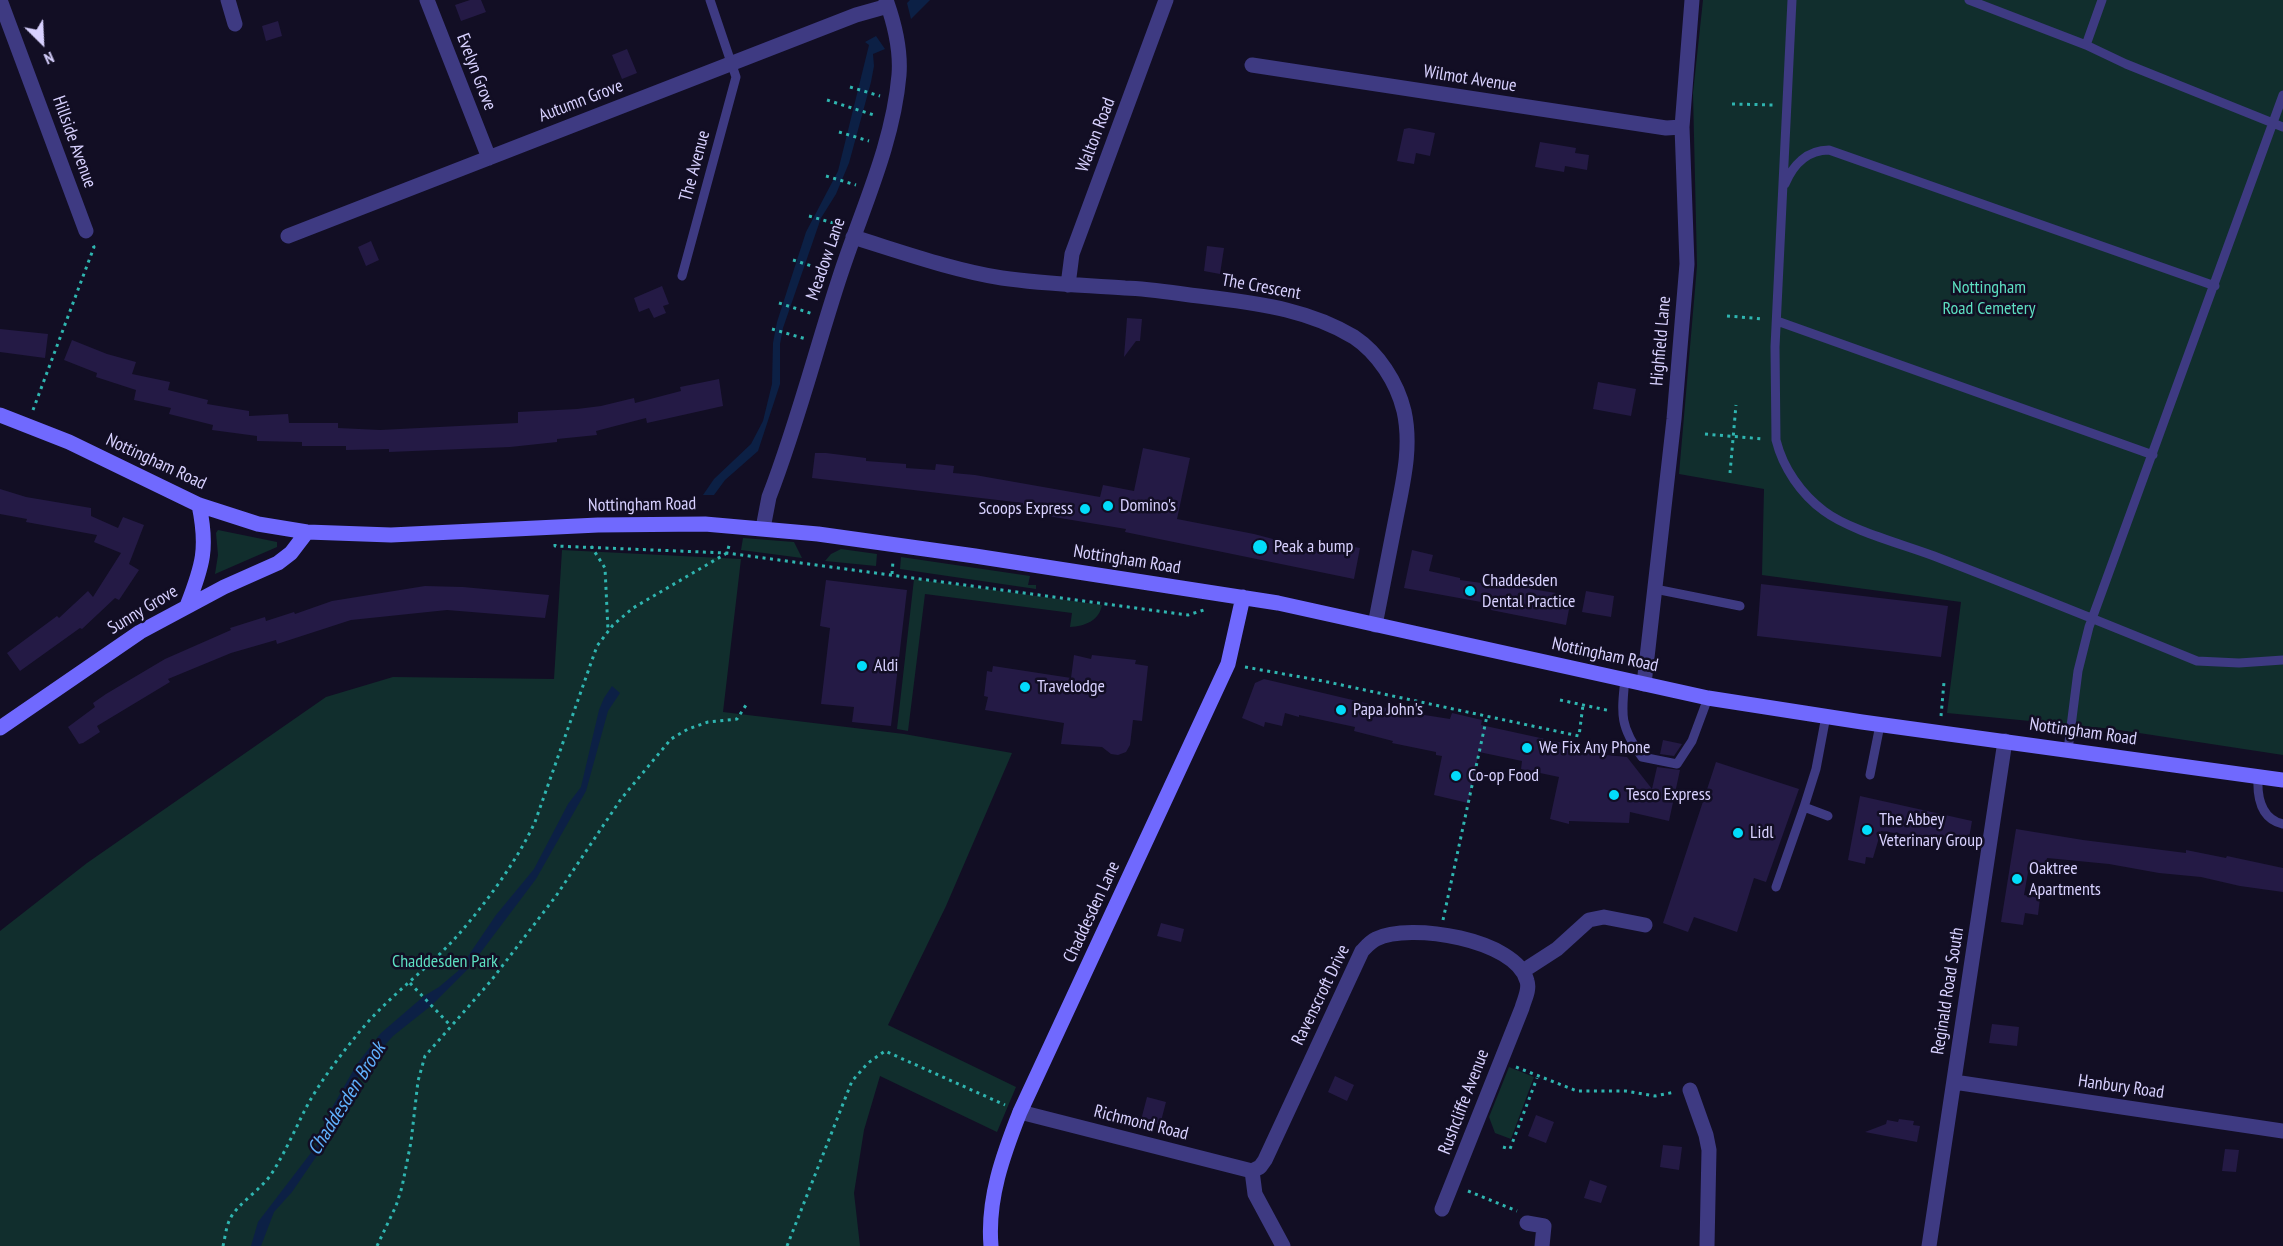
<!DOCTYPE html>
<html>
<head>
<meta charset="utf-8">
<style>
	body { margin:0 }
	#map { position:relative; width:2283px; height:1246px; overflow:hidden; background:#120e24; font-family:"PT Sans Narrow",sans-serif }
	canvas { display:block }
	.north { position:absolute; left:12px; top:12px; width:60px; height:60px; -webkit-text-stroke:4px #120e24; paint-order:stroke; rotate:156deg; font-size:16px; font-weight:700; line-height:24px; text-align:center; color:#d8d1ff }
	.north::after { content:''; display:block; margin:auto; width:21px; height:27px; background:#d8d1ff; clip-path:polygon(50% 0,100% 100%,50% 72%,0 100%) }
</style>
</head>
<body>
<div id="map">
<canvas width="2283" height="1246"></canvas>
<div class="north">N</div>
</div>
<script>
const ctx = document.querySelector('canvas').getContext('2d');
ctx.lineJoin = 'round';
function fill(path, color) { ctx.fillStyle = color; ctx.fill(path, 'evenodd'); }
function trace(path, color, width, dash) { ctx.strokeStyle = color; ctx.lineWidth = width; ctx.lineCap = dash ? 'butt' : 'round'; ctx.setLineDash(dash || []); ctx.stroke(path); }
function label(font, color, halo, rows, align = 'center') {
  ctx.font = font + ' "PT Sans Narrow",sans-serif'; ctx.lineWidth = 5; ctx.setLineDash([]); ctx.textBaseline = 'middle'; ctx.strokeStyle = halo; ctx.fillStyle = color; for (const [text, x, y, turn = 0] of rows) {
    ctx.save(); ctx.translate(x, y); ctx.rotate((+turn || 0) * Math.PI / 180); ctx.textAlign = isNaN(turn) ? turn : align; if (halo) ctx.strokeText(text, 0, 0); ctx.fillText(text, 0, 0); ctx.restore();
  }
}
fill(new Path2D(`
	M1703 0H2283V755L2113 729 1947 713 1961 602 1762 575 1764 489 1679 474 1697 266 1693 93Z
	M218 530 277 542V547L215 574 218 555 216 533Z
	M743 538 794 542 802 558 741 550Z
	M841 549 877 554 876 566 825 561 831 554Z
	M562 550 741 559 723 712 904 734 1012 753 946 906 888 1025 1016 1087 997 1132 880 1076 864 1130 854 1193 860 1246H0V931L87 863 326 697 393 677 554 679Z
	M901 557 1030 576 1028 585H1036V589L900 569Z
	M914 579 1102 605C1099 621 1085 626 1070 627L1072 613 925 594 908 731 897 729Z
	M1509 1067 1534 1077 1511 1139 1495 1133 1489 1117Z`), '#112e2d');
fill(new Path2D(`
	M910 0H930L911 19 907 3Z
	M876 36 885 49 873 54 874 66 871 82 849 163 836 194 821 218 783 328 780 344V384L758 451 725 480 714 495H703L714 479 751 444 763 421 772 384 773 343 777 322 806 232 838 171 869 45 865 42Z
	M612 686 620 693 608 711 586 791 536 879 469 968 432 1005 393 1036 361 1072 336 1120 329 1138 292 1192 274 1212 261 1246H251L258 1222 320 1141 325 1132 329 1113 357 1064 381 1033 424 996 439 987 458 971 496 915 534 869 568 804 581 787 599 710 604 698Z`), '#0c2045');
fill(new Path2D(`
	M470 0H481L486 12 461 21 455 5Z
	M278 21 282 36 266 41 262 26Z
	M627 49 637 73 622 79 612 55Z
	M1409 128 1435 133 1430 156 1416 153 1414 164 1397 161 1404 129Z
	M1540 142 1576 148 1575 153 1589 155 1587 170 1565 166 1564 172 1535 167Z
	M371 241 379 260 366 266 358 247Z
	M1207 246 1224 248 1220 274 1204 271Z
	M662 286 669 304 663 306 666 313 654 318 649 308 639 312 634 298Z
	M1127 318 1142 319 1140 341H1136L1124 357Z
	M0 329 48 334 45 358 0 352Z
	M72 340 107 354 136 362 132 374 170 382 168 390 208 400 207 404 249 411V416L288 414 289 423H338V428L380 430 518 423V412L577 409 601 406 634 398 635 403 681 391 680 387 719 379 723 406 647 423 646 418 596 431 597 435 557 439V442L510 447 389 452V449L346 450V446H302V442L257 441V436L212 430 213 425 169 414 171 408 134 400 136 390 96 377 97 373 64 360Z
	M1598 382 1636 389 1631 416 1593 409Z
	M1143 448 1190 458 1177 519 1254 534 1288 543V545L1335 554 1337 544 1360 548 1354 579 1125 532 1126 529 1048 516 1049 509 1023 505V503L812 478 815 453H826L866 458V461L906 464V468L935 470 936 464 954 466 953 473 975 475 1100 497 1103 485 1134 491Z
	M0 489 26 497 91 508V516L118 528 123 517 144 525 129 564 139 570 119 600 115 598 82 629 80 628 20 671 7 653 57 616 59 618 88 591 93 597 121 553 94 542 97 535 26 522 27 519 0 514Z
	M1412 550 1433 555 1429 571 1460 578V580L1496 585 1497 579 1532 586 1531 589 1556 593 1555 601 1570 604 1566 625 1491 610 1492 604 1404 588Z
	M826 580 907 590 891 726 852 722 854 707 821 704 830 628 820 626Z
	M1761 584 1948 606 1941 657 1757 636Z
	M425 586 463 587 549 595 545 618 447 610 351 620 277 644 276 640 231 653 168 679 170 682 97 726 100 732 83 743 79 744 68 727 95 707 93 703 106 694 165 659 231 630 230 628 265 617 266 621 294 612 295 614 332 601Z
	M1586 591 1614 596 1611 617 1582 612Z
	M1074 655 1091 659 1092 655 1136 660 1135 664 1148 666 1142 721 1133 720 1130 745 1126 752 1118 755 1111 754 1102 747 1061 744 1064 723 985 710 988 697 984 696 987 671 992 672 993 666 1071 678Z
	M1264 679 1399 711 1450 719 1452 713 1482 720 1481 725 1577 746 1575 752 1627 757 1652 789 1657 767 1680 770 1669 821 1630 812 1629 823 1569 821V824L1550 819 1559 777 1521 769 1522 761 1479 752 1468 803 1434 795 1442 756 1436 755V752L1392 743 1393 741 1354 731 1355 727 1299 715V717L1285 713 1282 726 1265 722 1264 727 1242 718 1255 683Z
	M1663 740 1682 744 1674 756 1660 754Z
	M1716 762 1799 789 1766 882 1754 878 1737 932 1694 917 1688 932 1663 923Z
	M1860 796 1972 821 1968 844 1881 831 1873 858 1866 857 1865 864 1848 860Z
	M2016 829 2083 840 2186 853V850L2226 858 2227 856 2283 868V892L2240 886 2201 877 2159 873 2109 864 2047 858 2046 864 2030 861 2024 895 2040 898 2038 915 2025 913 2023 925 2001 922Z
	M1161 923 1184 929 1181 942 1157 936Z
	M1992 1024 2019 1027 2017 1046 1989 1043Z
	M1335 1076 1354 1085 1347 1101 1328 1092Z
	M1147 1097 1166 1102 1160 1125 1141 1120Z
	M1536 1115 1554 1122 1546 1143 1528 1136Z
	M1899 1119 1914 1121 1913 1125 1920 1126 1917 1142 1865 1132 1886 1124 1887 1120 1898 1122Z
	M1663 1145 1682 1147 1679 1170 1660 1167Z
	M2225 1149 2239 1150 2236 1172 2222 1171Z
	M1590 1180 1607 1186 1601 1203 1584 1198Z`), '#241a45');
trace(new Path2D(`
	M850 87 880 96
	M827 100 877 116
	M1732 104 1773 105
	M839 132 869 141
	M826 176 856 185
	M809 216 840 225
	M793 260 824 270
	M779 303 813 314
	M1727 316 1764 319
	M772 329 806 339
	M33 410 94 247 93 245
	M1705 434 1763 439
	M1730 473 1736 405
	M555 544V546L727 553 1188 615 1207 609
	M591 546 605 568 608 630
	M892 574 893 561
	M1245 667 1323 681 1579 736 1583 705
	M1560 700 1611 711
	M1941 716 1944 682
	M1443 920 1487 716
	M410 983 450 1025
	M1516 1067 1577 1091H1626L1655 1096 1675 1092
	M1503 1147 1510 1149 1537 1078
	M1468 1191 1517 1211
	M223 1246C225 1238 226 1227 230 1219 237 1204 262 1189 272 1173 286 1151 296 1127 308 1104 322 1079 342 1053 361 1030 390 995 428 969 458 935 486 903 517 861 535 822L597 646 613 625 633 608 727 553 730 542
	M377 1246 396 1206 402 1187 411 1142 418 1081 425 1056 490 982 556 896 621 799 671 739 688 729 708 722 737 719 748 702
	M787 1246 852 1081 868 1063 885 1051 1005 1105`), '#2fb5b0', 3, [3, 4.5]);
trace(new Path2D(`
	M1792 0 1775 347 1776 440C1783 468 1801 494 1824 511 1849 530 1902 544 1934 556 2022 590 2109 625 2197 661L2239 663 2283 660
	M1969 0 2086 45
	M2102 0 2086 45 2126 64 2283 127
	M1785 184C1793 165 1807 150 1829 150L2215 286
	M682 276 736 77 710 0
	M1777 321 2153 455
	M1655 589 1740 606
	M1625 679C1621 715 1620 727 1642 757L1677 764 1692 741 1708 698
	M1826 716 1816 769 1804 807 1828 816
	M2068 750 2078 671 2089 627 2283 95
	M1870 775 1880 725
	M2258 777C2257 797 2261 819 2283 824
	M1776 887 1804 807`), '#3e3a82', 9);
trace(new Path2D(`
	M0 0 86 231
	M228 0 235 24
	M427 0 489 158
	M1252 65 1666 128 1682 127
	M288 236 856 15 888 6
	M853 237C902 252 952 270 1002 278 1043 284 1084 285 1125 288 1155 289 1185 295 1215 298 1263 304 1311 311 1354 337 1378 353 1397 382 1404 411 1412 447 1403 482 1396 518 1389 554 1382 590 1375 625
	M1068 285 1072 254 1166 0
	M763 528 769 497C797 425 816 349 840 276 861 211 893 145 899 75 901 49 895 25 886 0
	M1644 684 1674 419 1687 264 1682 127 1692 0
	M1523 971 1557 949 1589 920 1604 917 1645 925
	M1954 1082 2283 1131
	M1690 1090 1706 1135 1709 1150 1707 1246
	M1020 1112 1252 1171
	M1527 1223 1544 1226 1542 1246
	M1283 1246 1255 1194 1252 1171 1260 1167 1265 1160 1362 951C1366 947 1370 942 1376 939 1409 922 1516 939 1527 981 1530 990 1524 1000 1522 1008L1442 1209
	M1929 1246 2005 741`), '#3e3a82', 15);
trace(new Path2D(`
	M0 415 69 442 199 505 258 524 307 532 391 535 598 525 705 524 818 534 975 556 1278 603 1708 698 1862 722 2283 780
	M187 606C203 565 208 548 199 505
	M0 728 140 632 224 587 278 563 291 553 307 532
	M991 1246C987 1199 1003 1155 1020 1112L1228 664 1243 597`), '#7069fe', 15);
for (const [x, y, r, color] of [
	[1108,506,6,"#02dcfa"],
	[1085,509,6,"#02dcfa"],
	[1260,547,8,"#02dcfa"],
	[1470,591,6,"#02dcfa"],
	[862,666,6,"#02dcfa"],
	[1025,687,6,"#02dcfa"],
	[1341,710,6,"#02dcfa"],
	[1527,748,6,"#02dcfa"],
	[1456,776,6,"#02dcfa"],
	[1614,795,6,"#02dcfa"],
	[1867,830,6,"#02dcfa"],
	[1738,833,6,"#02dcfa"],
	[2017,879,6,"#02dcfa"]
]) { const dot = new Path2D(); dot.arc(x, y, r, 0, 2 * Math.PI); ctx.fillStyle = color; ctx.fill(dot); trace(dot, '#120e24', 2); }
label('18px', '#d8d1ff', '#120e24', [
	["Evelyn Grove",476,72,69],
	["Wilmot Avenue",1470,79,9],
	["Autumn Grove",581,101,-21],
	["Walton Road",1096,135,-69],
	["Hillside Avenue",74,142,70],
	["The Avenue",695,166,-75],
	["Meadow Lane",826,259,-71],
	["The Crescent",1261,287,10],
	["Highfield Lane",1661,341,-85],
	["Nottingham Road",156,462,25],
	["Nottingham Road",642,505,-1],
	["Nottingham Road",1127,560,9],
	["Sunny Grove",143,610,-31],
	["Nottingham Road",1605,655,12],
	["Nottingham Road",2083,732,8],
	["Chaddesden Lane",1092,912,-65],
	["Reginald Road South",1948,991,-81],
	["Ravenscroft Drive",1321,995,-64],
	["Hanbury Road",2121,1087,8],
	["Rushcliffe Avenue",1464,1102,-69],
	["Richmond Road",1141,1123,14]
]);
label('18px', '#5ddfc1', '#120e24', [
	["Nottingham",1989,288],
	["Road Cemetery",1989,309],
	["Chaddesden Park",445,962]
]);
label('18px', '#d8d1ff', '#120e24', [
	["Domino's",1120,506],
	["Scoops Express",1073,509,"right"],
	["Peak a bump",1274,547],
	["Chaddesden",1482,581],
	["Dental Practice",1482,602],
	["Aldi",874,666],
	["Travelodge",1037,687],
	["Papa John's",1353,710],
	["We Fix Any Phone",1539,748],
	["Co-op Food",1468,776],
	["Tesco Express",1626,795],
	["The Abbey",1879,820],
	["Veterinary Group",1879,841],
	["Lidl",1750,833],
	["Oaktree",2029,869],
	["Apartments",2029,890]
], 'left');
label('italic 20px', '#60b1fe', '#120e24', [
	["Chaddesden Brook",347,1099,-58]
]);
</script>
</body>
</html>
